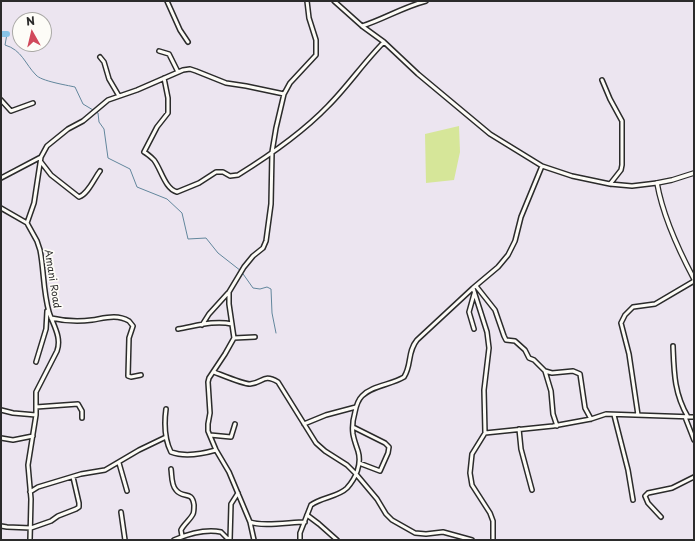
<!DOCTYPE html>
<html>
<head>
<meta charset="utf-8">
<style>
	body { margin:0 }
	#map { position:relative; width:695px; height:541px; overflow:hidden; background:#ece5f0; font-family:"Playpen Sans",sans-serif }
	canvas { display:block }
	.frame { position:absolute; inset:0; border:2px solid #2b2b2b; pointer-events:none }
	.north { position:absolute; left:12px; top:12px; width:40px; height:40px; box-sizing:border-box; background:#fdfcf7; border:1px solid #a9a8a5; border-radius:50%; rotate:352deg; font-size:11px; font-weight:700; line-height:16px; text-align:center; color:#2b2b2b }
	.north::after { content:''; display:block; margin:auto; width:14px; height:18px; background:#d1495b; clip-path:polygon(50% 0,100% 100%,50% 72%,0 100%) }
</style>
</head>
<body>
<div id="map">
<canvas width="695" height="541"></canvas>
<div class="frame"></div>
<div class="north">N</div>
</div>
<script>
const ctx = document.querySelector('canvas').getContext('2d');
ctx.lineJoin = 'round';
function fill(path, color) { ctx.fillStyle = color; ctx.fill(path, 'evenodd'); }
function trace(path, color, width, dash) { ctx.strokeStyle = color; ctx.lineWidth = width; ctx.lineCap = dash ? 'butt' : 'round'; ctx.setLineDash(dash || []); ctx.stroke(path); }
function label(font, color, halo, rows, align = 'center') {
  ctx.font = font + ' "Playpen Sans",sans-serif'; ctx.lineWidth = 3.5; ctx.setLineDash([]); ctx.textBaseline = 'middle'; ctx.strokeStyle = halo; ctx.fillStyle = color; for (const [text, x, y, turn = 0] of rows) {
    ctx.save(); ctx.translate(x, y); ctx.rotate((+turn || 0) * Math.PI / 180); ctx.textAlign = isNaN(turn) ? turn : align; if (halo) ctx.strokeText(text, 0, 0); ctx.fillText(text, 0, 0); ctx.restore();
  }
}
fill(new Path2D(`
	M459 126 460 152 454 180 426 183 425 134Z`), '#d6e699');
trace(new Path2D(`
	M7 34 5 45C22 50 25 64 36 75 41 81 66 85 75 87L83 104 93 110
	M96 112 98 113 99 122 104 129 108 158 130 169 137 187 167 199 182 213 188 239 206 238 218 253 241 271 253 288 260 289 267 287 271 289 272 313 276 333`), '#62869c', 1);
trace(new Path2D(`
	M1 34H7`), '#87c3e7', 6);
const minor = new Path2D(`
	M167 1 180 30 188 42
	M334 1 362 26 384 42 418 74 490 134 542 166 572 176 610 184 632 186 657 183
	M362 26C384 19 403 7 426 1
	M159 51 169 54 178 72
	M100 57 104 62 109 79 119 96
	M164 78 168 98V113L157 127 144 152C148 154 151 157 154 160 161 169 165 189 177 192L199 183 216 172H223L230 176 238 175C267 157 304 131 328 106 348 86 364 62 384 42
	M602 80 610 99 622 121V165L621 170 610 184
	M1 100 11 111 33 103
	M41 162 51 175 79 197C88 194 94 179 100 171
	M1 178 41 157
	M1 208 27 223
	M476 286 495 310 504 336 506 340 515 341 525 350 529 358 534 360 545 371 552 373 573 371 580 374 585 408 591 419
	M473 288 487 332 489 348 484 390 485 433 472 454 470 473 472 485 490 513 493 521V540
	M51 318C64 321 78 322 92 320 105 318 117 314 129 321L133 326 129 338 128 376 131 377 141 375
	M202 325 209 314 228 293
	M178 329C196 326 214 320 232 324
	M474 329 469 312 474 294
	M234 338 255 337
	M673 346C674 372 674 393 688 417
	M36 362 46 329 47 311
	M545 371 551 391 553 414 557 426
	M214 372C222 375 243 384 250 384 263 383 263 373 278 382L316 443 325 451 347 465 356 474 377 499 386 514 392 520 415 533 426 534 443 532 472 540
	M36 407 78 404 82 411V418
	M166 409C164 424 164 438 171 452 184 457 202 454 216 450
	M1 410 13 413 36 415
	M614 415 628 470 633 500
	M638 415 629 354 621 323 625 315 633 307 655 304 694 281
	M685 417 694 440
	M304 424 326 415 356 407
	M353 427 385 443 389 447 388 453 380 471 359 463
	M519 429 521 449 532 490
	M485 433 553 426 591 419 606 414 694 417
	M210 435 231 437 235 424
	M1 438 13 440 33 436
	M119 463 127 491
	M171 469C172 475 171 485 176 490 183 499 192 490 194 505 194 508 194 512 193 514 190 520 184 524 181 530L182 536
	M30 492 38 487 81 474 105 470 139 450 166 437
	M121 512 125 540
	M307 515 319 524 337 540
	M661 517 648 503 645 496 648 493 672 488 694 477
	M250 522 254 540
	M305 522C291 522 262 527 250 522L229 472 216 450 208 431V424L210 413 208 382 209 378 225 354 234 338 229 304V292L244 267 253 256 263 248 266 241 271 204 272 152 276 128 284 94 290 83 316 55V40L309 18 307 1
	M1 526 7 527 31 528 51 521 58 516 76 509 79 507V503L73 477
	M30 540 31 499 28 465 36 415V392L57 351C62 337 53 325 49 312 43 291 44 270 40 250L37 241 27 223 34 203 41 157 47 146 68 129 83 121 108 100 137 90 183 70 190 69 196 71 226 83 246 86 284 94
	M174 540C188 534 206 529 221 532L229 540
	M230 540 231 504 238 493
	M300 540V533L311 505C322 497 338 497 347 488 356 478 362 464 358 451 356 445 354 440 353 434 352 427 353 419 355 412 356 407 358 400 362 396 373 385 391 385 404 377 412 365 407 352 417 340L473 288 498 267 508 255 515 241 521 217 542 166`);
const tertiary = new Path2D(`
	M694 173 672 180 657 183C663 217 678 249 694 279`);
trace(minor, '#2b2b2b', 6);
trace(tertiary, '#2b2b2b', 6);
trace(minor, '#fdfcf7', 3);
trace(tertiary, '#fdfcf7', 3.5);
label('10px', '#2b2b2b', '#fdfcf7', [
	["Amani Road",52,279,81]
]);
</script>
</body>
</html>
